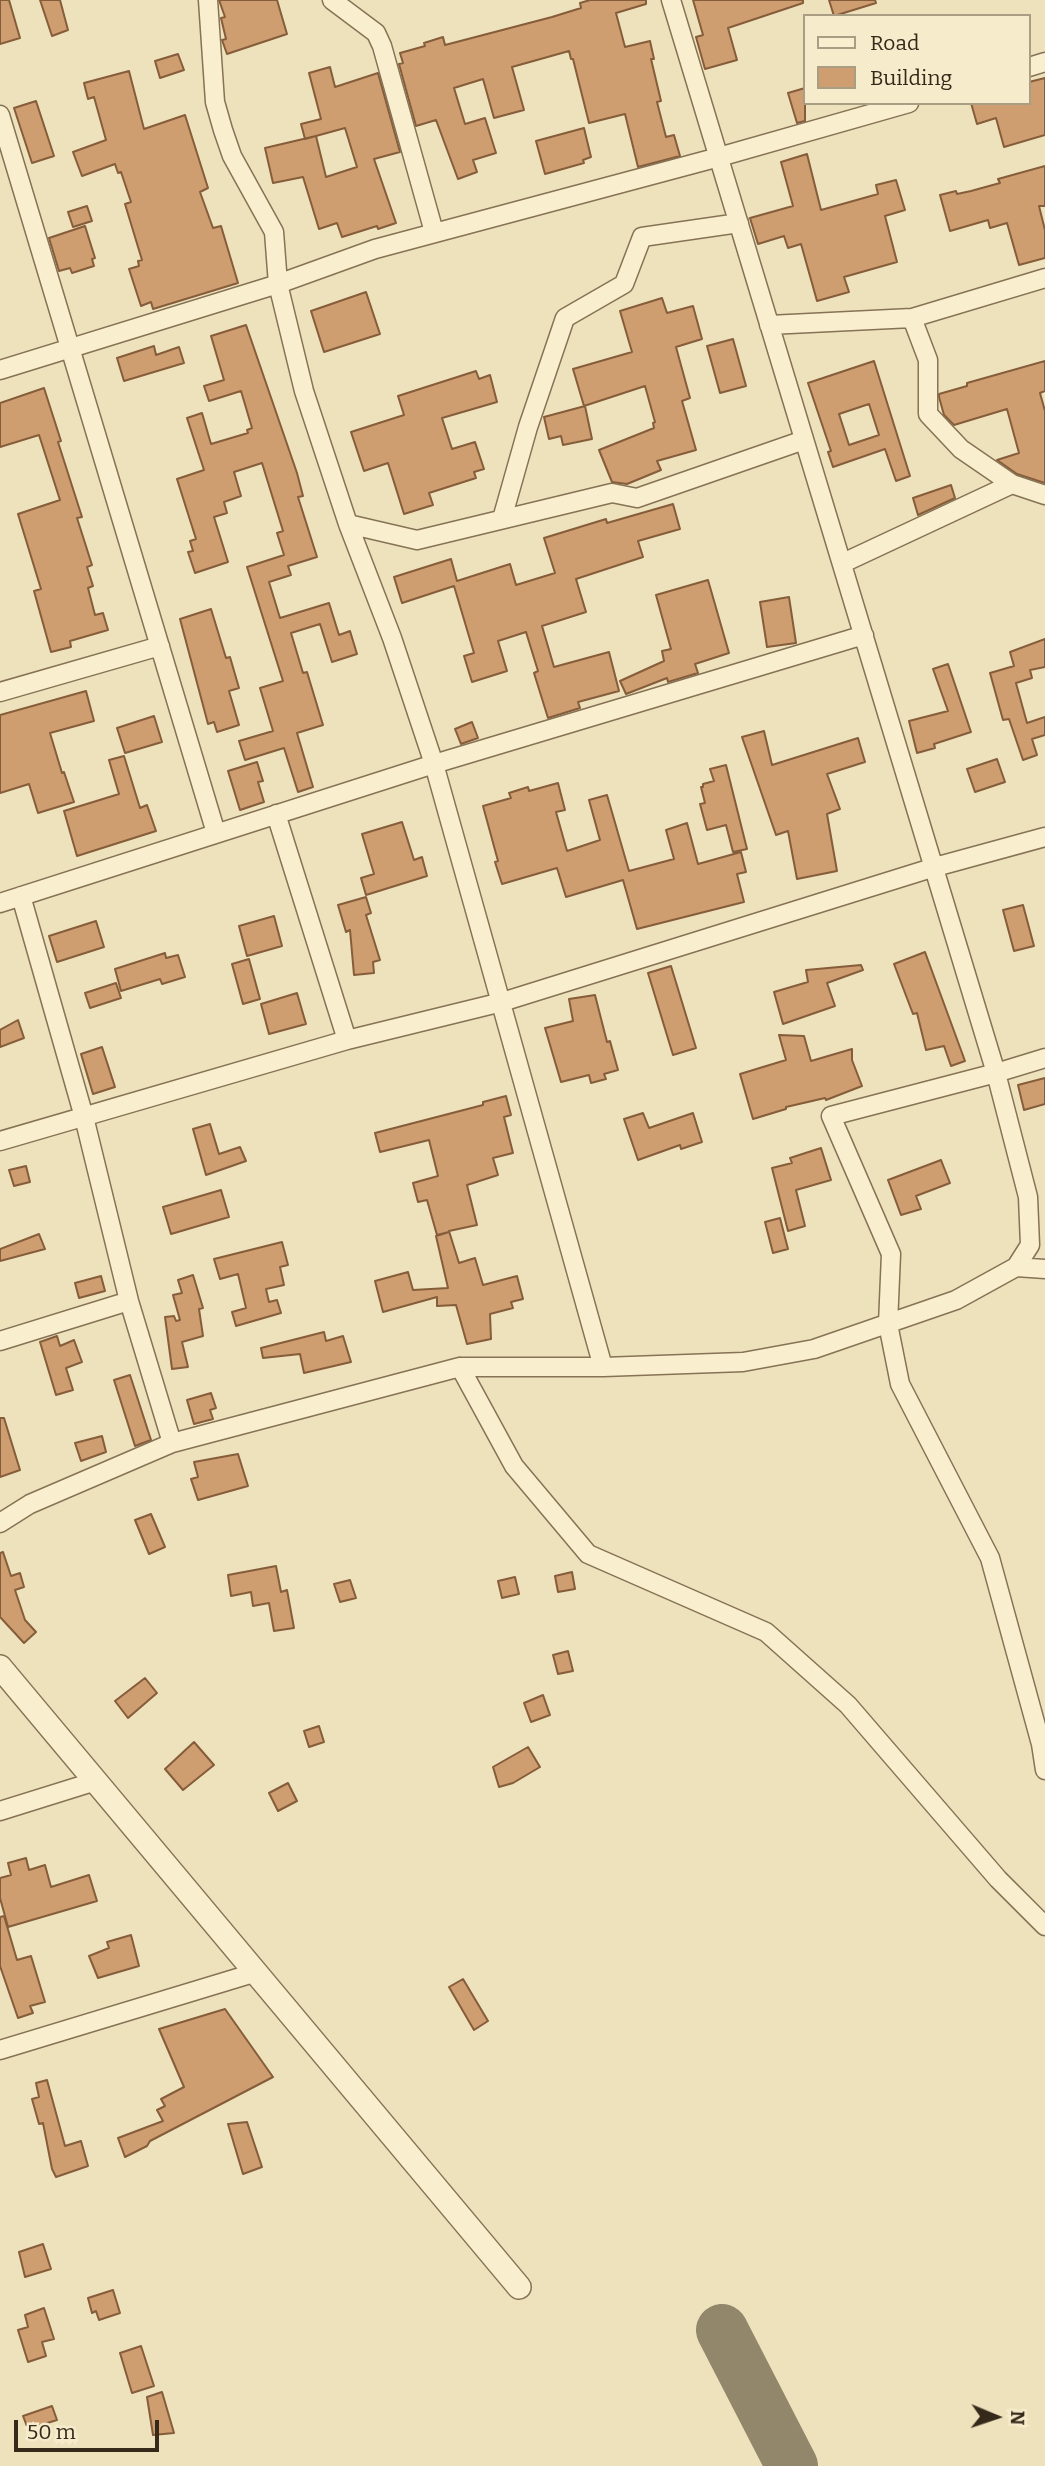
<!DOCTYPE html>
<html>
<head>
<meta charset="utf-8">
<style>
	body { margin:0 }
	#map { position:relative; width:1045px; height:2466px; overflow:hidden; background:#eee2bc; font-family:Bitter,serif }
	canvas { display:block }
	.legend { position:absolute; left:803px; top:14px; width:228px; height:91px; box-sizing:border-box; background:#f6eccb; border:2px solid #a99e84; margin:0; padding:9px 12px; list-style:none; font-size:21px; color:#35291a }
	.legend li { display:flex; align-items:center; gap:14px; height:35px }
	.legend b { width:35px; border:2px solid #a99e84 }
	.north { position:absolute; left:961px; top:2382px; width:70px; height:70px; -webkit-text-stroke:5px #f6eccb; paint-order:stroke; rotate:92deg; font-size:19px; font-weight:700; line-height:28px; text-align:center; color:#35291a }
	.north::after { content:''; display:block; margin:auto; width:24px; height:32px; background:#35291a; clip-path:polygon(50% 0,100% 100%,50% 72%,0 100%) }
	.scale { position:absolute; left:14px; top:2420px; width:145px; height:32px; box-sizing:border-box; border:4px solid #35291a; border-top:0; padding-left:9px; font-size:21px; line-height:24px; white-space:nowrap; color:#35291a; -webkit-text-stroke:5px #f6eccb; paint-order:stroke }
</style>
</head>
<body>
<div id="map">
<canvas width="1045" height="2466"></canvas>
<ul class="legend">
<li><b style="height:9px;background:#f9efcf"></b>Road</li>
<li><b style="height:19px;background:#ce9d70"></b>Building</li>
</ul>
<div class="north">N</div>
<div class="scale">50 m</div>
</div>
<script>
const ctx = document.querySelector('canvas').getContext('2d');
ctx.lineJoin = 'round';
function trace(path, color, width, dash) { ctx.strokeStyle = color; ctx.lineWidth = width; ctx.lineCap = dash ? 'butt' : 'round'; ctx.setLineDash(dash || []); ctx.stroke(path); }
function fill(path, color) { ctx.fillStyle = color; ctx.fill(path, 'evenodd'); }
trace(new Path2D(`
	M722 2330 792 2466`), '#92866b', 52);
const building = new Path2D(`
	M0 0H9L20 38 0 44Z
	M40 0H60L68 30 52 36Z
	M219 0H277L287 34 227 54 222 40 226 39 221 18 225 17Z
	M590 0H646V4L616 13 625 47 650 41 654 59H651L661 101 657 102 666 137 674 135 680 156 638 167 625 114 589 123 573 59H571L569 51 512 67 524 110 494 118 483 79 454 88 465 124 485 118 496 153 473 160 477 172 458 179 436 120 416 126 399 64 403 63 400 53 425 46 424 43 443 37 445 45 552 17 581 8 580 3Z
	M693 0H803V3L728 28 737 60 705 69 696 37 703 35Z
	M829 0H875L876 3 834 16Z
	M178 54 184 70 160 78 155 61Z
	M330 67 335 87 378 73 400 152 374 159 396 223 378 229 377 226 342 237 337 223 319 229 303 177 273 183 265 148 316 136 326 177 357 167 345 128 305 139 301 124 321 119 309 73Z
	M129 71 144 129 185 115 208 188 200 192 213 228 221 226 238 283 153 309 151 302 141 306 129 269 139 266 138 261 142 260 125 204 131 202 121 172 118 173 115 164 82 176 73 152 106 140 94 97 88 99 84 83Z
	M1045 78V135L1004 147 996 118 977 124 971 103H1029V82Z
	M805 88V121L797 123 788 93Z
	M36 101 54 156 32 163 14 108Z
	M584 128 591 157 583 160 584 163 545 174 536 141Z
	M807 154 821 210 878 194 876 185 896 180 905 210 885 216 897 262 844 277 849 292 817 301 801 244 788 248 784 236 758 244 750 218 793 206 781 162Z
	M1045 166V206H1039L1045 230V258L1019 265 1007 223 990 228 988 220 950 231 940 195 956 191 957 194 971 191 1000 183 998 179Z
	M87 206 92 221 73 227 68 212Z
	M85 226 95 258 92 259 94 266 72 273 70 268 59 271 49 238Z
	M366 292 380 334 324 352 311 311Z
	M662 298 667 313 693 306 702 339 676 347 690 398 682 401 696 450 657 461 661 470 627 484 612 482 599 450 654 428 653 423 655 422 645 386 584 406 573 369 632 352 620 311Z
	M246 325 297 473 303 496 298 497 317 557 288 566 291 575 269 582 280 618 329 603 339 635 350 631 357 654 332 662 320 624 291 633 303 673 307 672 323 725 297 733 313 787 298 792 284 748 245 760 239 741 273 731 260 688 283 681 247 567 284 555 277 533 283 531 262 463 234 472 241 496 224 502 227 513 214 517 228 562 195 573 188 552 193 551 190 541 196 539 177 479 204 470 187 418 202 413 211 444 248 433 247 430 252 428 241 391 209 401 204 386 224 380 211 336Z
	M733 339 746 386 720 393 707 346Z
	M154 346 156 355 179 347 184 363 124 381 117 358Z
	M874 361 910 476 896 481 885 449 833 467 828 452 831 451 808 383ZM869 404 879 435 849 445 839 414Z
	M1045 361V391L1040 393 1045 411V483L1017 474 997 460 1019 453 1007 409 954 425 944 415 939 397V394L967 386V383Z
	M476 371 479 379 490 375 497 402 442 418 452 449 475 442 484 469 474 472 476 478 429 493 433 505 404 514 388 463 364 471 351 432 404 415 398 396Z
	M44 388 61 441 58 442 82 517 77 518 92 565 87 567 93 586 88 588 95 615 103 613 108 630 70 641 71 647 51 652 34 591 41 589 18 514 60 500 39 435 0 447V403Z
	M585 406 592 439 563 445 561 436 549 439 544 417Z
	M951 485 955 498 918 515 913 498Z
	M673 504 680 529 638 541 643 557 576 579 586 612 542 626 554 667 609 652 619 691 578 702 580 708 548 718 534 673 538 671 526 632 498 641 507 671 472 682 464 656 474 653 454 586 402 603 394 577 451 559 457 581 510 564 516 585 555 573 544 538 606 519 607 523Z
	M708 580 729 653 695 664 698 673 668 682 667 678 626 694 620 681 664 661 662 651 671 649 656 595Z
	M789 597 796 643 767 647 760 602Z
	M211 609 226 658 230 657 239 688 229 691 239 725 217 732 214 722 208 724 180 619Z
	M1045 639V667L1030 670 1032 678 1016 683 1027 723 1045 717V735L1032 739 1037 755 1023 760 1009 719 1003 720 990 673 1014 666 1010 652Z
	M948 664 971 732 934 744 935 748 917 753 909 721 948 711 933 669Z
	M86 691 94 721 50 733 62 773 64 772 74 802 38 813 29 784 0 793V715Z
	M154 716 162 742 125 753 117 728Z
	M472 722 478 738 461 744 455 729Z
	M764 731 772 765 858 738 865 762 827 774 840 809 827 814 837 871 797 879 788 831 776 835 742 737Z
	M124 756 140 808 147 805 156 831 77 856 64 811 119 794 109 760Z
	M997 759 1005 782 975 792 967 769Z
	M257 762 263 781 258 782 264 802 240 810 228 771Z
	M726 765 747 849 733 852 726 825 707 830 700 804 705 803 701 787H703V784L714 781 710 769Z
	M558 783 565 810 556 812 567 851 600 840 589 800 607 795 629 871 674 859 666 830 687 823 698 864 741 852 746 872 737 874 744 902 637 929 623 880 566 897 557 868 502 884 495 862 498 861 483 806 511 798 509 793 528 787 529 791Z
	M402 822 414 860 422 857 427 876 366 895 361 878 374 874 362 834Z
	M366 897 371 913 366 915 380 960 373 962 374 973 354 975 350 930 346 932 338 905Z
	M1023 905 1034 946 1014 951 1003 910Z
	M274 916 282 946 247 956 239 926Z
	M96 921 104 947 57 962 49 936Z
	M925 952 965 1061 951 1066 944 1046 926 1050 917 1013 913 1014 894 964Z
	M165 953 166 958 178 955 185 977 162 984 160 979 121 991 115 969Z
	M249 959 260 999 243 1004 232 964Z
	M861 965 863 970 827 983 835 1006 783 1024 774 992 808 982 806 970Z
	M671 966 696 1048 673 1055 648 973Z
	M116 983 121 998 90 1008 85 993Z
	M297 993 306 1024 269 1034 261 1004Z
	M595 995 607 1042 610 1041 618 1070 604 1074 606 1079 591 1083 589 1075 561 1082 545 1028 573 1021 569 999Z
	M18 1020 24 1038 0 1047V1030Z
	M779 1035 804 1036 811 1061 852 1049V1060L862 1086 826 1100 825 1098 786 1107V1109L753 1119 740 1074 786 1060Z
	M102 1047 115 1087 93 1094 81 1054Z
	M1045 1078V1104L1024 1110 1018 1085Z
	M506 1096 511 1115 504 1117 513 1153 493 1158 498 1175 467 1185 477 1225 449 1231 459 1263 475 1258 483 1285 517 1276 523 1299 511 1302 513 1308 490 1314 491 1339 467 1344 456 1305 437 1306V1297L383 1312 375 1281 408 1272 413 1290 448 1288 436 1236 449 1232 437 1235 427 1200 418 1202 413 1183 438 1176 429 1140 380 1152 375 1133 483 1105V1102Z
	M643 1113 649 1128 693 1113 702 1142 681 1149 680 1145 638 1160 624 1119Z
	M210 1124 219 1154 240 1147 246 1161 206 1175 193 1129Z
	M821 1148 831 1180 796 1190 805 1226 788 1231 772 1168 792 1163 790 1158Z
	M941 1160 950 1183 916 1196 921 1209 901 1215 888 1180Z
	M26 1166 30 1182 14 1186 9 1170Z
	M221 1190 229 1217 171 1234 163 1207Z
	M780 1218 788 1249 773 1253 765 1222Z
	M39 1234 45 1249 0 1261V1249Z
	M282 1242 288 1265 280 1267 284 1285 266 1289 269 1302 277 1300 281 1313 236 1326 232 1312 246 1308 238 1274 220 1279 214 1259Z
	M193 1275 203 1308 199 1309 203 1336 182 1342 188 1367 172 1369 165 1317 174 1316 176 1321 180 1320 173 1295 182 1293 178 1280Z
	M101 1276 105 1291 79 1298 75 1283Z
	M324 1332 326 1341 343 1336 351 1362 304 1373 300 1354 263 1358 261 1348Z
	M57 1336 60 1346 74 1340 82 1362 66 1368 73 1390 56 1395 40 1342Z
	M130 1375 151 1440 135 1446 114 1380Z
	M211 1393 216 1408 210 1410 213 1419 194 1424 187 1400Z
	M0 1418H4L20 1470 0 1477Z
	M102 1436 106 1452 81 1461 75 1443Z
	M238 1454 248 1486 198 1500 191 1479 198 1477 194 1462Z
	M151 1514 165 1547 149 1554 135 1520Z
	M3 1552 11 1576 20 1573 24 1587 15 1590 25 1620 36 1632 24 1643 0 1617V1553Z
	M276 1566 281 1592 287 1590 294 1628 274 1631 269 1603 253 1606 251 1592 231 1596 228 1575Z
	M572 1572 575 1589 558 1592 555 1576Z
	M515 1577 519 1594 502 1598 498 1581Z
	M350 1580 356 1598 340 1602 334 1584Z
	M568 1651 573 1671 558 1674 553 1655Z
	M145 1678 157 1693 128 1718 115 1701Z
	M543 1695 550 1715 531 1722 524 1703Z
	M319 1726 324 1742 309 1747 304 1731Z
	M194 1742 214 1765 183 1790 165 1769Z
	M528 1747 540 1767 513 1783 499 1787 493 1767Z
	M288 1783 297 1801 278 1811 269 1793Z
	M26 1858 29 1870 45 1865 51 1887 89 1875 97 1901 8 1927 0 1898V1878L11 1875 8 1863Z
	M4 1916 17 1960 31 1956 45 2002 30 2006 33 2013 18 2018 0 1966V1917Z
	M131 1935 139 1966 98 1978 89 1956 109 1948 107 1942Z
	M463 1979 488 2021 474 2030 449 1987Z
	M225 2009 273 2077 150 2141 147 2146 125 2157 118 2138 163 2121 157 2110 165 2106 161 2099 184 2087 159 2029Z
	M47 2080 65 2146 81 2141 88 2166 56 2177 52 2169 43 2123 39 2124 32 2099 39 2097 36 2083Z
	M247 2122 262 2167 243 2174 228 2124Z
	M43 2244 51 2269 25 2277 19 2252Z
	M113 2290 120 2313 99 2320 96 2311 92 2313 88 2298Z
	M44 2308 54 2339 42 2342 46 2356 28 2362 18 2330 28 2327 25 2315Z
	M141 2346 154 2386 132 2393 120 2353Z
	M162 2392 174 2433 153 2435 147 2397Z
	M52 2406 57 2420 28 2429 23 2416Z`);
fill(building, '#ce9d70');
trace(building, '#865d3a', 2);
const minor = new Path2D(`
	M208 0 215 102 223 130 232 156 274 232 278 284 304 391 348 524 392 638 434 764 603 1367
	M332 0 376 33 382 46 434 232
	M1029 67 1045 62
	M0 115 216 833
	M912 318 928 360V414L961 449 1012 484
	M769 325 912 318 1045 278
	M0 370 278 284 375 249 719 157 909 103
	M502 519 528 427 565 318 624 284 642 237 739 223
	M348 524 417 540 612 493 637 498 804 440
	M843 563 1012 484 1045 495
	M0 692 160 646
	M276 814 347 1040
	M21 896 84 1117 129 1301 172 1443
	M0 903 434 764 864 635
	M1045 1058 996 1073 831 1116 891 1254 888 1324 900 1384 990 1558 1041 1744 1045 1770
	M0 1141 347 1040 502 1002 935 867 1045 837
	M1016 1267 1045 1269
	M0 1341 129 1301
	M460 1367 514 1466 588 1554 766 1632 848 1705 998 1879 1045 1926
	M0 1523 30 1504 172 1443 460 1367H603L743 1362 814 1349 956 1300 1016 1267 1030 1245 1028 1197 996 1073 671 0
	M0 1811 96 1781
	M0 2050 257 1972`);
const tertiary = new Path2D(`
	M0 1667 519 2287`);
trace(minor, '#867255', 21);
trace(tertiary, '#867255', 26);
trace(minor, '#f9efcf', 18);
trace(tertiary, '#f9efcf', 23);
</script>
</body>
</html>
